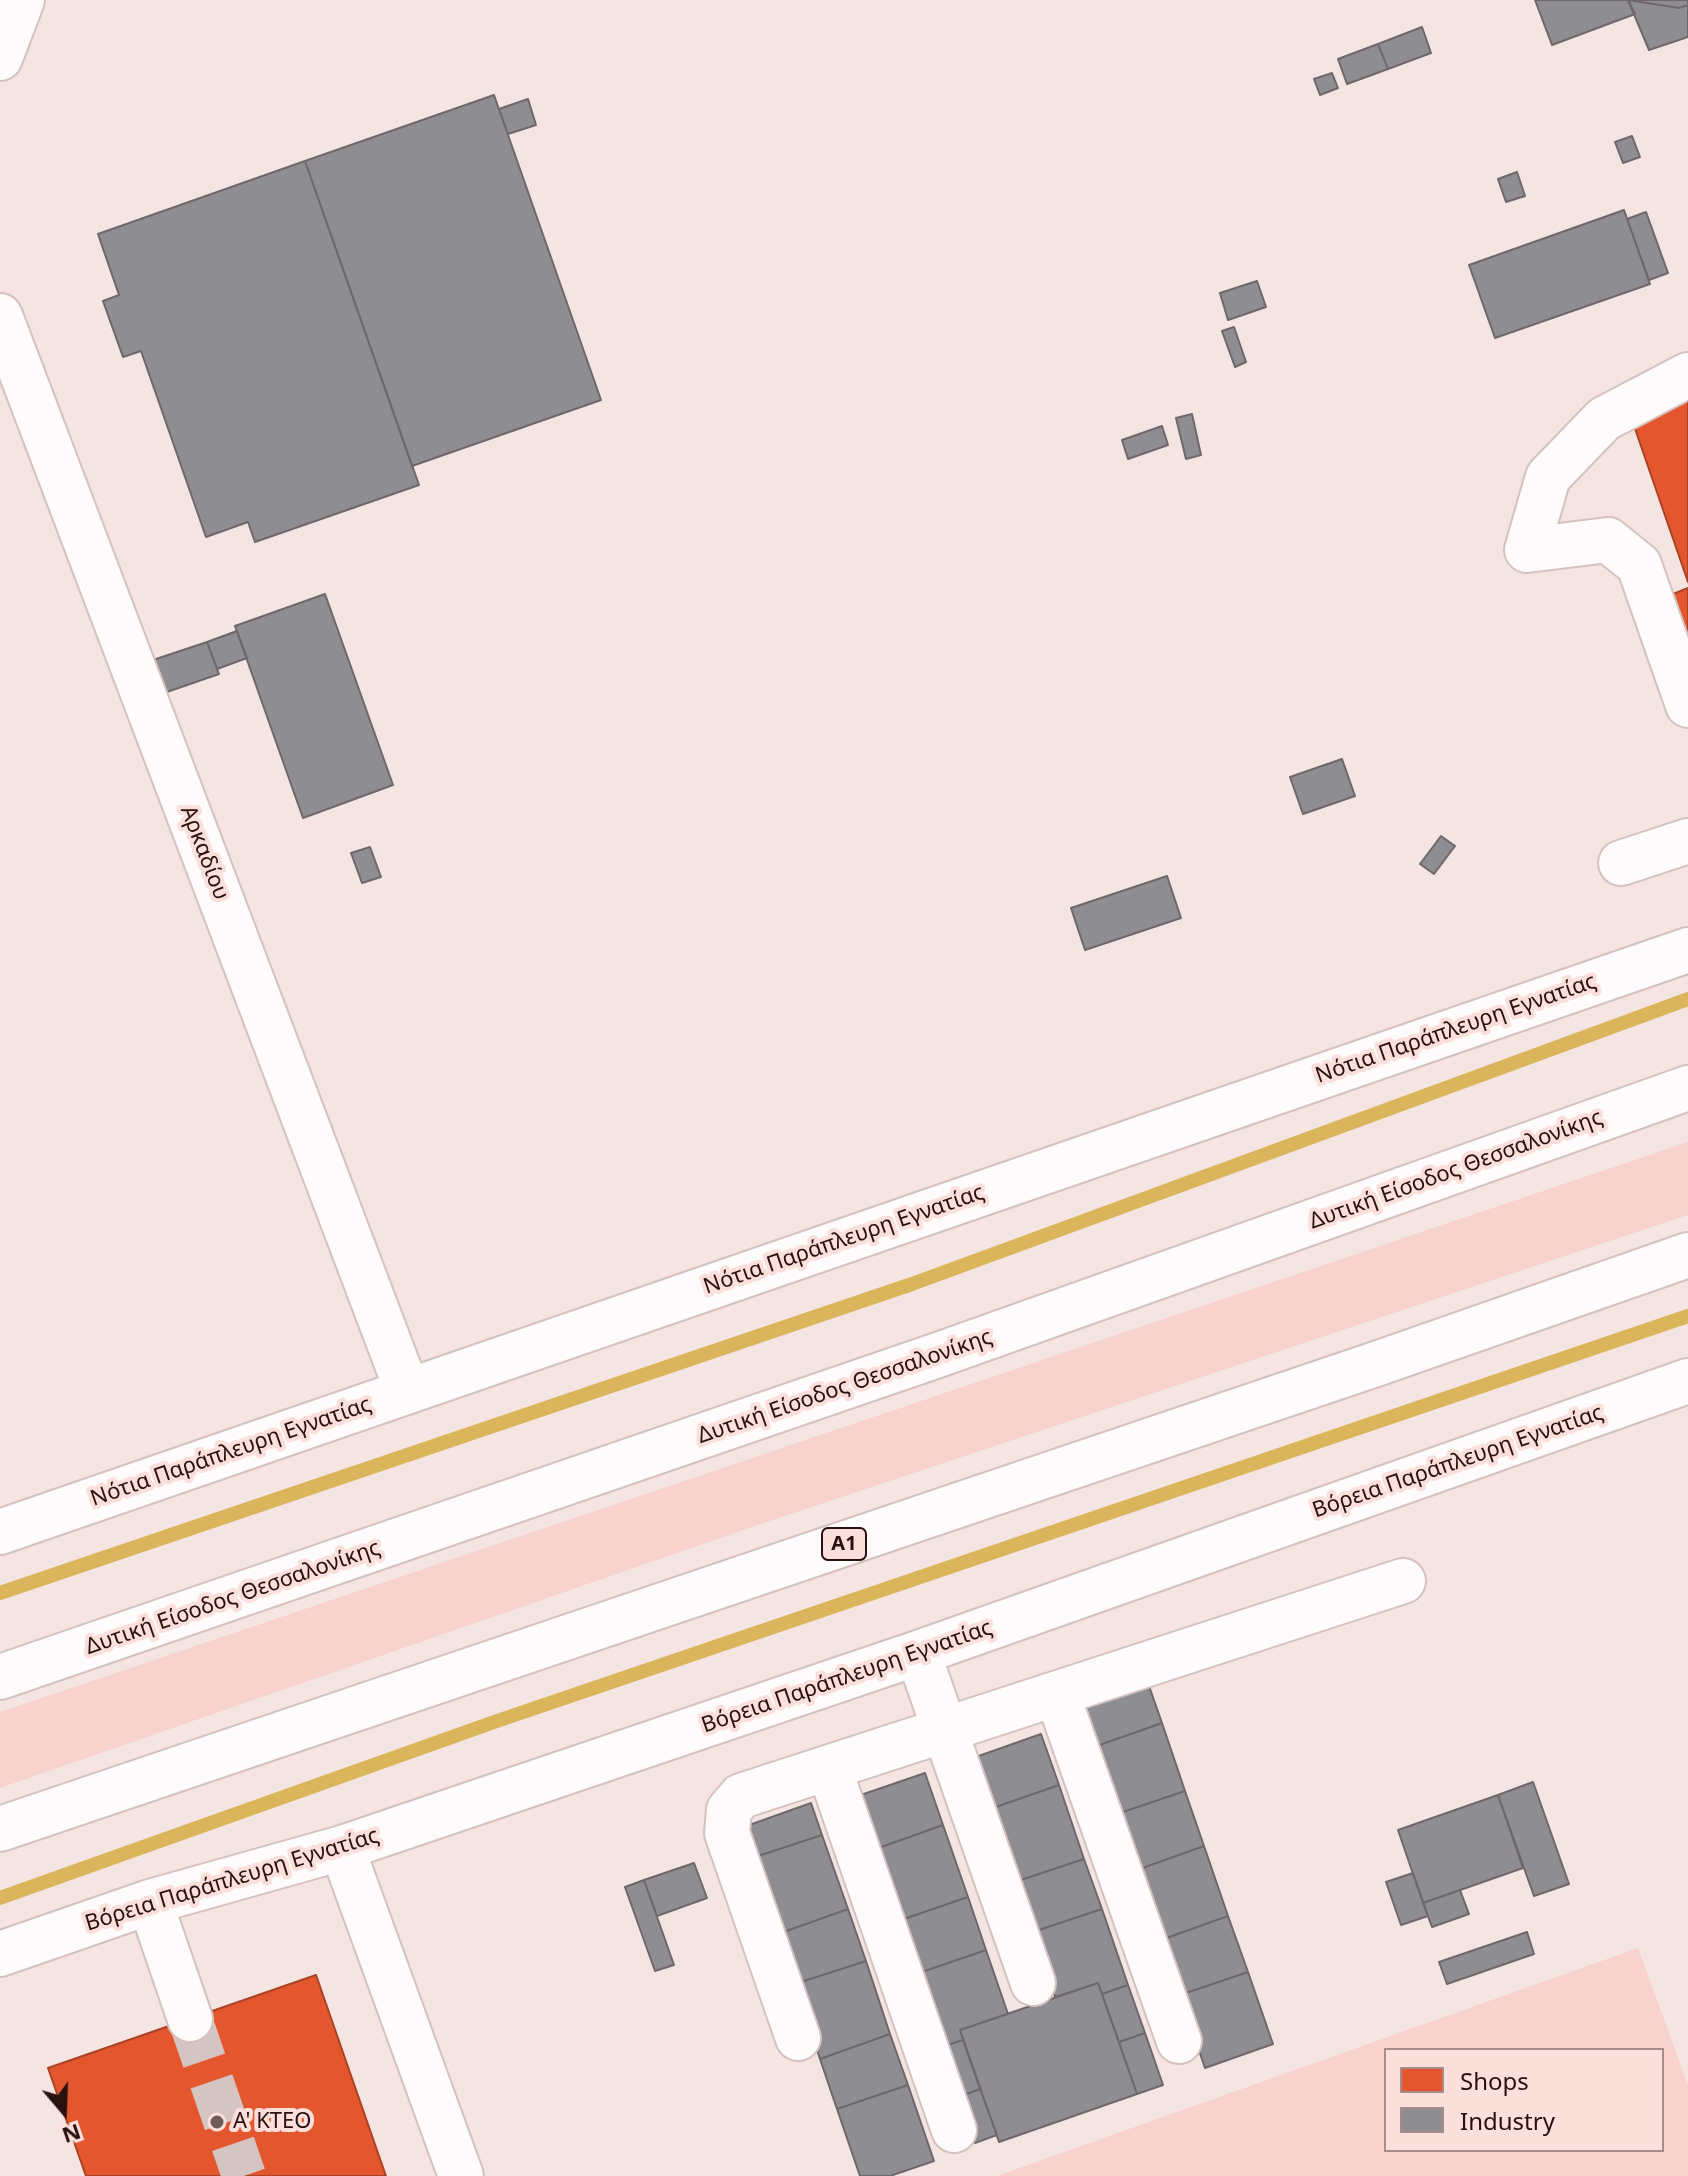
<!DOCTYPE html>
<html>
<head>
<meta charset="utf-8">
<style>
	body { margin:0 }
	#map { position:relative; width:1688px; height:2176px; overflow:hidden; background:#f4e5e2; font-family:"Noto Sans",sans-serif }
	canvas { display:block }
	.legend { position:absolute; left:1384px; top:2048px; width:280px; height:104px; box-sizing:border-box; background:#fbdfdb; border:2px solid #a78d89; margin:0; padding:10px 14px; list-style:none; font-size:24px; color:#28110f }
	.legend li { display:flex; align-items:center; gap:16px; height:40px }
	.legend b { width:40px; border:2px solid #a78d89 }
	.north { position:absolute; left:24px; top:2072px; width:80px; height:80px; -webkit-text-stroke:6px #fbdfdb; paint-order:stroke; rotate:161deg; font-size:22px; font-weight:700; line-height:32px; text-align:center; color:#28110f }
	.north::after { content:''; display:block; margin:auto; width:28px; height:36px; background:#28110f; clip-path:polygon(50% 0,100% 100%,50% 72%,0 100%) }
</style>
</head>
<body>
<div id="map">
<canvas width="1688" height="2176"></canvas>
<ul class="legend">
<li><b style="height:22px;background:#e4572e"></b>Shops</li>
<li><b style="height:22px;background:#8d8d92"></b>Industry</li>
</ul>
<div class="north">N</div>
</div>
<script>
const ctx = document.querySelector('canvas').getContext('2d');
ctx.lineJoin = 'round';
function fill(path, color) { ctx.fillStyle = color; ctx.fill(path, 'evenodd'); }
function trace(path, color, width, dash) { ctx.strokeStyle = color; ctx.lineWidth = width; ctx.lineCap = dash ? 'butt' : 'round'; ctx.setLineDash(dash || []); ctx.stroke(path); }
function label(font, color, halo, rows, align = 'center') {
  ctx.font = font + ' "Noto Sans",sans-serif'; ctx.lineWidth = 8; ctx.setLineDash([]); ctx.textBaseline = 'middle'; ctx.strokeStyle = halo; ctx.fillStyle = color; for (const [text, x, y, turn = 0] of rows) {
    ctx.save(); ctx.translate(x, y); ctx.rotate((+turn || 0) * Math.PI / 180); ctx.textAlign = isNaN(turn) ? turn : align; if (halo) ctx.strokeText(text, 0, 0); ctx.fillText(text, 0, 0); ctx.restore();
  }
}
fill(new Path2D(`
	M1688 1142V1215L749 1528 0 1788V1712Z
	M1638 1948 1688 2085V2176H997ZM1662 2050V2150H1386V2050Z`), '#f8d2cd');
const shops = new Path2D(`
	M1688 400V582L1632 420Z
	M1688 588V637L1673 594Z
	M316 1975 386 2176H86L48 2068Z`);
fill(shops, '#e4572e');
trace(shops, '#ac4225', 2);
const industry = new Path2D(`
	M1535 0H1628L1635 14 1552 45Z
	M1628 0 1679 8 1688 5V37L1649 50Z
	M1628 0H1688V5L1679 8Z
	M1422 27 1431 53 1388 69 1378 44Z
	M1378 44 1388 69 1347 84 1338 59Z
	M1332 73 1338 88 1320 95 1314 79Z
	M494 95 601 400 412 466 305 161Z
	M528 99 536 125 508 134 499 109Z
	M1632 136 1640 157 1623 163 1615 142Z
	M305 161 419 485 255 542 248 522 206 537 141 351 123 357 103 301 119 295 98 234Z
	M1517 172 1525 196 1506 202 1498 179Z
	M1624 210 1650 284 1495 338 1469 265Z
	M1646 212 1668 273 1649 280 1627 219Z
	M1257 281 1266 307 1228 320 1220 293Z
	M1234 327 1246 362 1235 367 1222 331Z
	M1192 414 1201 455 1186 459 1176 418Z
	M1162 426 1168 445 1128 459 1122 440Z
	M325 594 393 785 303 818 235 626Z
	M237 631 247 658 217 669 207 642Z
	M207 642 219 674 161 694 150 661Z
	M1342 759 1355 796 1303 814 1290 777Z
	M1441 836 1455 846 1434 874 1420 864Z
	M370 847 381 877 362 883 351 853Z
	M1167 876 1181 918 1085 950 1071 908Z
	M1149 1686 1162 1723 1094 1747 1081 1710Z
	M1162 1723 1185 1791 1117 1814 1094 1747Z
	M1041 1734 1059 1785 990 1809 973 1758Z
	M925 1773 943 1825 873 1850 855 1797Z
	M1533 1782 1569 1884 1534 1896 1498 1795Z
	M1059 1785 1084 1859 1015 1882 990 1809Z
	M1185 1791 1204 1846 1137 1870 1117 1814Z
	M1498 1795 1523 1868 1423 1903 1398 1830Z
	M811 1803 822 1835 752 1858 741 1828Z
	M943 1825 968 1897 898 1921 873 1850Z
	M822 1835 848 1909 778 1934 752 1858Z
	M1204 1846 1228 1916 1161 1940 1137 1870Z
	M1084 1859 1102 1909 1033 1932 1015 1882Z
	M694 1863 707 1898 657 1916 644 1880Z
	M1413 1873 1428 1916 1401 1925 1386 1882Z
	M644 1880 674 1965 655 1971 625 1887Z
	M1460 1890 1469 1914 1432 1927 1423 1903Z
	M968 1897 986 1950 916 1974 898 1921Z
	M848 1909 866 1961 795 1984 778 1934Z
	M1102 1909 1128 1985 1102 1994 1098 1983 1055 1997 1033 1932Z
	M1228 1916 1248 1972 1180 1995 1161 1940Z
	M1527 1932 1534 1954 1447 1984 1439 1962Z
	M986 1950 1008 2014 960 2030 963 2040 941 2047 916 1974Z
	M866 1961 890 2034 820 2059 795 1984Z
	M1248 1972 1273 2044 1205 2068 1180 1995Z
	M1098 1983 1137 2094 999 2142 960 2030Z
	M1128 1985 1145 2033 1119 2042 1102 1994Z
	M1145 2033 1163 2085 1137 2094 1119 2042Z
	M890 2034 908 2085 837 2109 820 2059Z
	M963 2040 980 2089 958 2097 941 2047Z
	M908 2085 934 2161 890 2176H860L837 2109Z
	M980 2089 997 2135 975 2143 958 2097Z`);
fill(industry, '#8d8d92');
trace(industry, '#6f686b', 2);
trace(new Path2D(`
	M0 1593 912 1284 1688 999
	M0 1898 497 1721 1688 1316`), '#dab55b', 14);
trace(new Path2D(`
	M190 2019 244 2176`), '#d5c5c2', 44, [44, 22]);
const minor = new Path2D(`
	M0 58 22 0
	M0 316 407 1390
	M1688 375 1604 419 1548 477 1527 550 1608 540 1639 565 1688 705
	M1621 863 1688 841
	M0 1532 1688 950
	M918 1653 1033 1983
	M1057 1694 1179 2041
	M829 1768 954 2130
	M342 1848 461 2176
	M150 1902 190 2019
	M0 1954 150 1902 342 1848 918 1653 1688 1381
	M798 2038 727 1833 729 1810 741 1796 1403 1581`);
const highway = new Path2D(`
	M0 1677 938 1355 1688 1088
	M0 1829 1376 1364 1688 1255`);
trace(minor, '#d5c2bf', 48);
trace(highway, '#d5c2bf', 48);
trace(minor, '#fdfbfb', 44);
trace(highway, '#fdfbfb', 44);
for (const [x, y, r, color] of [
	[217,2122,8,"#6f5b59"]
]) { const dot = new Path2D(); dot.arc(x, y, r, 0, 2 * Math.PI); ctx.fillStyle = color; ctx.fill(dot); trace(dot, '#fbdfdb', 3); }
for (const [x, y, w] of [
	[844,1544,44]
]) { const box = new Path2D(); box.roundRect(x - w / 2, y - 16, w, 32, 6); ctx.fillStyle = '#fbdfdb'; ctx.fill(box); trace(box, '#28110f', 2); }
label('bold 20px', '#28110f', null, [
	["Α1",844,1544]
]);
label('22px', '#28110f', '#fbdfdb', [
	["Αρκαδίου",204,853,69],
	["Νότια Παράπλευρη Εγνατίας",1456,1029,-19],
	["Δυτική Είσοδος Θεσσαλονίκης",1456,1170,-20],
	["Νότια Παράπλευρη Εγνατίας",844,1240,-19],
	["Δυτική Είσοδος Θεσσαλονίκης",845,1387,-19],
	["Νότια Παράπλευρη Εγνατίας",231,1452,-19],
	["Βόρεια Παράπλευρη Εγνατίας",1458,1462,-19],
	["Δυτική Είσοδος Θεσσαλονίκης",233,1598,-19],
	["Βόρεια Παράπλευρη Εγνατίας",847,1677,-19],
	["Βόρεια Παράπλευρη Εγνατίας",232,1880,-17]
]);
label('22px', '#28110f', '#fbdfdb', [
	["Α' ΚΤΕΟ",233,2122]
], 'left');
</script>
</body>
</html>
